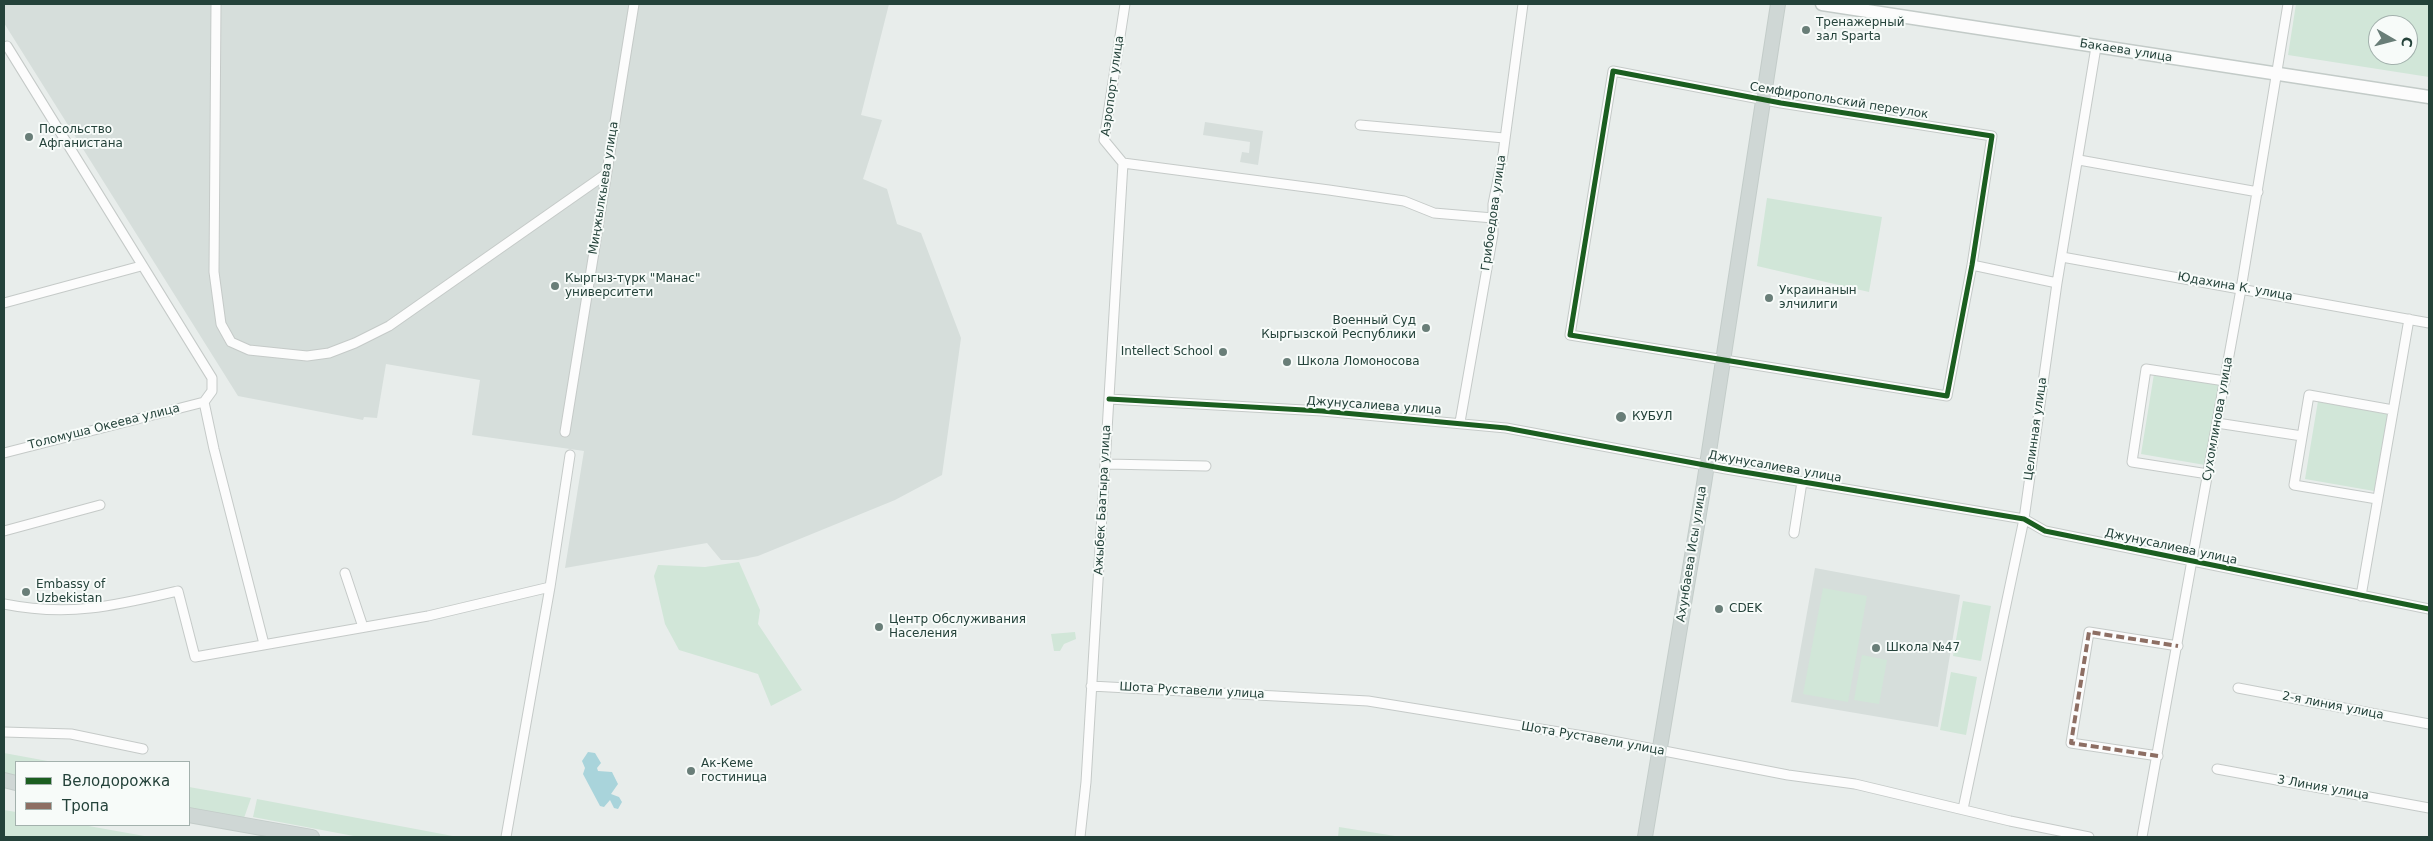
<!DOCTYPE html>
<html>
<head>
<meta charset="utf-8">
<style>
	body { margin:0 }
	#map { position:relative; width:2433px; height:841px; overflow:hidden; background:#e8edeb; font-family:"DejaVu Sans",sans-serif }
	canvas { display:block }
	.frame { position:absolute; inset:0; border:5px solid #24423a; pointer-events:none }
	.legend { position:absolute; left:15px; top:761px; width:175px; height:65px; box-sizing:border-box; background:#f7fbf9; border:1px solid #a3b1ad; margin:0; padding:6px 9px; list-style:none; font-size:15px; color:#24423a }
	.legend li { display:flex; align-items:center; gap:10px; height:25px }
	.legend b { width:25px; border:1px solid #a3b1ad }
	.north { position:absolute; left:2368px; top:15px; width:50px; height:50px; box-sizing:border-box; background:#f7fbf9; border:1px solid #a3b1ad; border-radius:50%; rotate:98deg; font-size:14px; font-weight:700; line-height:20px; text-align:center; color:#24423a }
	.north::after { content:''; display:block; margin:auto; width:18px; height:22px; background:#697e78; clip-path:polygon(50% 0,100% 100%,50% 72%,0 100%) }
</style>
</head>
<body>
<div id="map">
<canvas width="2433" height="841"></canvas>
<div class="frame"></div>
<ul class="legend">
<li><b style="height:6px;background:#1b5e20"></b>Велодорожка</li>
<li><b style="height:6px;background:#8d6e63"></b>Тропа</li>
</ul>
<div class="north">С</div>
</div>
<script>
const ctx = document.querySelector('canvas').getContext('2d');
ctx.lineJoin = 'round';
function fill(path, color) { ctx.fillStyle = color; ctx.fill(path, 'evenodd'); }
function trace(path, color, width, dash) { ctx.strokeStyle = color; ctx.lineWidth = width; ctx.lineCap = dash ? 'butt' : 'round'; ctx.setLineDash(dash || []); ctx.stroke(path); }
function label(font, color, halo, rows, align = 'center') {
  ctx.font = font + ' "DejaVu Sans",sans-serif'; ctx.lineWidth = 4; ctx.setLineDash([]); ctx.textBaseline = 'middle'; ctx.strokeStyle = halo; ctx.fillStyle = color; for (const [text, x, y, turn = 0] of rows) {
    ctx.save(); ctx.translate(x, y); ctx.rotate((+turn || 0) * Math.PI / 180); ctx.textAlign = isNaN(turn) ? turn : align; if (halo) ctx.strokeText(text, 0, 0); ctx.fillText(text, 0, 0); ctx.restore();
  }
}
fill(new Path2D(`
	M4 4H889L861 115 882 120 863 179 887 189 897 224 921 233 961 338 942 475 895 500 758 556 738 560H721L707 543 565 568 584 451 472 435 480 380 386 364 377 418 364 417 363 420 238 396 4 23Z
	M1205 122 1263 131 1258 165 1240 162 1242 152 1249 153 1250 142 1203 135Z
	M1815 568 1960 595 1938 727 1791 702Z`), '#d6dedb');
fill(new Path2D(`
	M2296 4H2429V77L2288 55ZM2378 25H2408V55H2378Z
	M1767 198 1882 217 1869 292 1757 266Z
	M2154 374 2219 385 2205 465 2141 454Z
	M2318 401 2388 413 2374 491 2305 479Z
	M739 562 760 610 758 624 802 690 771 706 758 674 679 650 665 624 654 576 658 565 705 567Z
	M1823 588 1867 596 1848 702 1803 694Z
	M1963 601 1991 606 1981 661 1953 656Z
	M1075 632 1076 639 1064 644 1060 651H1054L1051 634Z
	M1862 655 1887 660 1879 704 1854 700Z
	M1951 672 1977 677 1966 735 1940 730Z
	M4 753 53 762H16V776L4 774Z
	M189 787 251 798 244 818 189 808Z
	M257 799 458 837H359L253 817Z
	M4 810 16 812V825H83L150 837H4Z
	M1339 827 1395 836V837H1338Z`), '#d1e6d8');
fill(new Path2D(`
	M588 752 595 753 601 763 597 768 598 771 612 772 618 784 611 794 619 797 622 802 618 809 614 808 610 800 604 807 600 806 583 774 585 768 582 761Z`), '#a9d4db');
const street = new Path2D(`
	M216 4 214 272 221 324 231 342 249 350 307 356 329 353 355 343 389 326 606 174
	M7 46 212 378V391L204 402
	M1613 71 1781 103 1992 136 1972 265 1947 396 1570 335Z
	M1360 125 1504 138
	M2079 160 2258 192
	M1123 163 1329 190 1404 201 1434 213 1493 218
	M1123 163 1104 140 1125 4
	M2062 257 2429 323
	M1972 265 2057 283
	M4 303 141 266
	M1109 399 1322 411 1506 428 1726 469 2024 519 2045 531 2429 609
	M204 402 214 449 264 644
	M1460 422 1493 234V204L1503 154 1523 4
	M2217 423 2302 436
	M565 432 634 4
	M4 453 204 402
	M1105 464 1206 466
	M2208 474 2132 462 2146 369 2225 381
	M2377 499 2294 485 2309 395 2393 410
	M4 531 100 505
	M1794 533 1802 482
	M345 573 363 627
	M2361 596 2409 319
	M4 604C69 617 114 606 178 591L195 657 428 616 550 587
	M1091 686 1368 701 1602 739 1788 775 1855 784 2010 821 2089 837
	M2238 688 2429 724
	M4 732 71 734 143 749
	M2158 756 2071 743 2089 632 2178 646
	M2217 769 2429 808
	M1963 809 2024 519 2057 283 2096 47
	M506 837 550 587 570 455
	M1080 837 1086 782 1123 163
	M2142 837 2241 289 2288 4`);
const secondary = new Path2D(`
	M1822 4 2429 97`);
const primary = new Path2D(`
	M4 780 16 783
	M189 815 312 837
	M1645 837 1704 484 1778 4`);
trace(street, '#c5cac8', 11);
trace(secondary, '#c3cbc8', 15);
trace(primary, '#c3ccc9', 16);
trace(street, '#fcfcfc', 9);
trace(secondary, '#fcfcfc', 12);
trace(primary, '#cfd7d5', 14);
trace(new Path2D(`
	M2158 756 2071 743 2089 632 2178 646`), '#8d6e63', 4, [8, 4]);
trace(new Path2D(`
	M1613 71 1781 103 1992 136 1972 265 1947 396 1570 335Z
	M1109 399 1322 411 1506 428 1726 469 2024 519 2045 531 2429 609`), '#1b5e20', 5);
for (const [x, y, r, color] of [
	[1806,30,5,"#697e78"],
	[29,137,5,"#697e78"],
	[555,286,5,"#697e78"],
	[1769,298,5,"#697e78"],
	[1426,328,5,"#697e78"],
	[1223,352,5,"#697e78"],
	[1287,362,5,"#697e78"],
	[1621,417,6,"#697e78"],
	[26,592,5,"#697e78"],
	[1719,609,5,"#697e78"],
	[879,627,5,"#697e78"],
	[1876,648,5,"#697e78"],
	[691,771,5,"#697e78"]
]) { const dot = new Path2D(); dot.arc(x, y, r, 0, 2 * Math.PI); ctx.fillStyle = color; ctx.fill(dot); trace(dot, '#f7fbf9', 2); }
label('12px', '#24423a', '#f7fbf9', [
	["Тренажерный",1816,23],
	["зал Sparta",1816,37],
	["Посольство",39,130],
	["Афганистана",39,144],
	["Кыргыз-түрк \"Манас\"",565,279],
	["университети",565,293],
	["Украинанын",1779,291],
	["элчилиги",1779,305],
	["Военный Суд",1416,321,"right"],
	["Кыргызской Республики",1416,335,"right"],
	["Intellect School",1213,352,"right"],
	["Школа Ломоносова",1297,362],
	["КУБУЛ",1632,417],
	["Embassy of",36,585],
	["Uzbekistan",36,599],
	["CDEK",1729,609],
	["Центр Обслуживания",889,620],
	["Населения",889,634],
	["Школа №47",1886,648],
	["Ак-Кеме",701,764],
	["гостиница",701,778]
], 'left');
label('12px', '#24423a', '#f7fbf9', [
	["Бакаева улица",2126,51,9],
	["Аэропорт улица",1113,86,-82],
	["Семфиропольский переулок",1839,101,9],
	["Миңжылкыева улица",604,188,-81],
	["Грибоедова улица",1494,213,-82],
	["Юдахина К. улица",2235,287,10],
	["Джунусалиева улица",1374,406,4],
	["Сухомлинова улица",2218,419,-80],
	["Толомуша Океева улица",104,427,-14],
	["Целинная улица",2036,429,-82],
	["Джунусалиева улица",1775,467,10],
	["Ажыбек Баатыра улица",1103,500,-87],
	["Джунусалиева улица",2171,547,12],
	["Ахунбаева Исы улица",1692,554,-81],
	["Шота Руставели улица",1192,691,3],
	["2-я линия улица",2333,706,11],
	["Шота Руставели улица",1593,739,10],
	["3 Линия улица",2323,788,10]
]);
</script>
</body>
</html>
